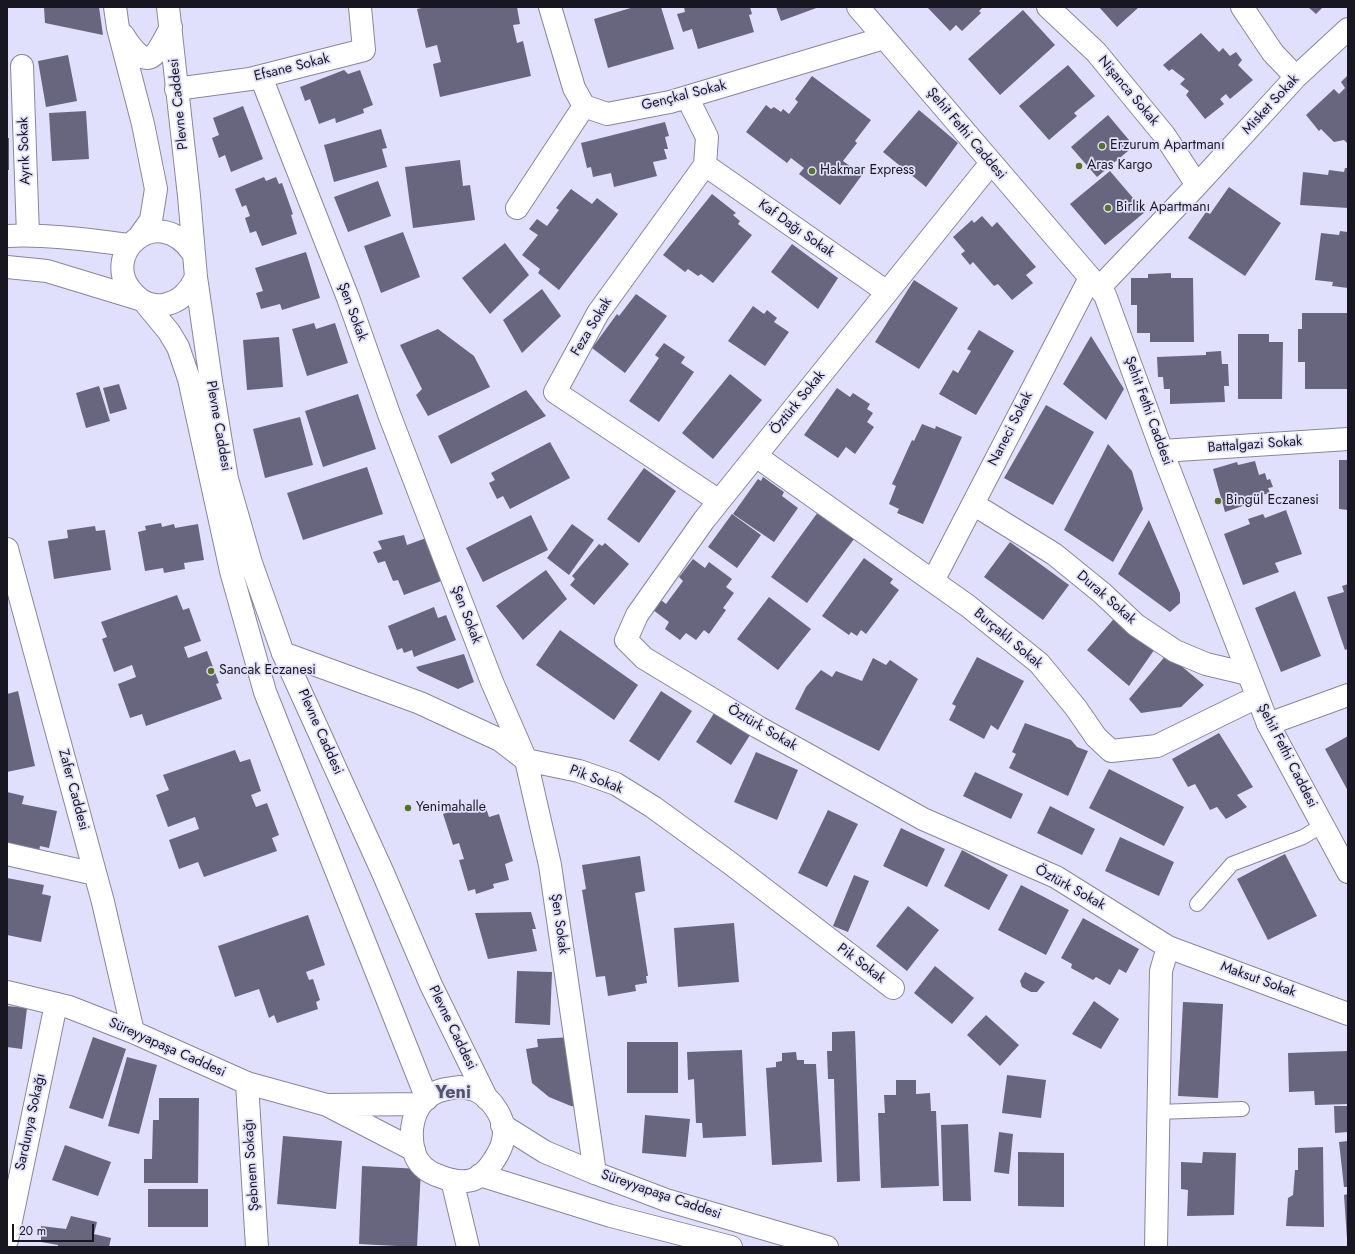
<!DOCTYPE html>
<html>
<head>
<meta charset="utf-8">
<style>
	body { margin:0 }
	#map { position:relative; width:1355px; height:1254px; overflow:hidden; background:#e1e0fc; font-family:Jost,sans-serif }
	canvas { display:block }
	.frame { position:absolute; inset:0; border:8px solid #181721; pointer-events:none }
	.scale { position:absolute; left:12px; top:1224px; width:82px; height:18px; box-sizing:border-box; border:2px solid #181721; border-top:0; padding-left:5px; font-size:12px; line-height:14px; white-space:nowrap; color:#181721; -webkit-text-stroke:3px #e1e0fc; paint-order:stroke }
</style>
</head>
<body>
<div id="map">
<canvas width="1355" height="1254"></canvas>
<div class="frame"></div>
<div class="scale">20 m</div>
</div>
<script>
const ctx = document.querySelector('canvas').getContext('2d');
ctx.lineJoin = 'round';
function fill(path, color) { ctx.fillStyle = color; ctx.fill(path, 'evenodd'); }
function trace(path, color, width, dash) { ctx.strokeStyle = color; ctx.lineWidth = width; ctx.lineCap = dash ? 'butt' : 'round'; ctx.setLineDash(dash || []); ctx.stroke(path); }
function label(font, color, halo, rows, align = 'center') {
  ctx.font = font + ' Jost,sans-serif'; ctx.lineWidth = 3.5; ctx.setLineDash([]); ctx.textBaseline = 'middle'; ctx.strokeStyle = halo; ctx.fillStyle = color; for (const [text, x, y, turn = 0] of rows) {
    ctx.save(); ctx.translate(x, y); ctx.rotate((+turn || 0) * Math.PI / 180); ctx.textAlign = isNaN(turn) ? turn : align; if (halo) ctx.strokeText(text, 0, 0); ctx.fillText(text, 0, 0); ctx.restore();
  }
}
fill(new Path2D(`
	M44 7H99L103 35 45 23Z
	M426 7H517L520 24 513 25 517 43 523 41 531 76 440 97 433 64 441 62 437 45 426 48 417 9Z
	M634 7H661L674 49 608 68 594 19Z
	M684 7H750L752 14 749 15 754 32 698 49 692 29 683 32 677 14 685 12Z
	M776 7H819L781 21Z
	M929 7H983L979 11 981 13 962 31 956 25 950 31 928 8Z
	M1099 7H1139L1117 27Z
	M1308 7H1323L1316 14Z
	M1023 10 1055 45 1000 95 968 59Z
	M1201 33 1219 52 1223 48 1230 56 1236 52 1242 60 1238 65 1253 80 1230 99 1226 94 1220 99 1224 104 1205 119 1186 95 1189 91 1180 84 1185 79 1172 69 1169 71 1163 65Z
	M68 55 77 101 46 107 38 61Z
	M1068 65 1095 96 1074 113 1077 116 1049 140 1019 106Z
	M344 70 348 74 360 70 373 105 363 109 364 113 336 123 335 118 319 124 310 99 305 101 300 87Z
	M1348 75V144L1344 140 1334 142 1321 129 1319 131 1306 115 1334 89 1339 94 1345 88 1341 82Z
	M812 76 871 120 855 141 857 143 843 161 862 175 840 205 799 174 804 168 791 158 787 163 746 132 766 105 771 109 774 107 781 112 783 109 789 114 798 102 795 99Z
	M243 106 263 159 231 172 225 155 219 158 212 138 219 135 213 118Z
	M919 110 958 143 926 187 883 152Z
	M86 111 89 159 52 161 49 113Z
	M1108 115 1134 146 1097 177 1071 147Z
	M665 122 669 136 665 137 668 149H664L667 159 653 162 657 176 614 187 611 173 593 177 591 167 587 168 581 143Z
	M381 129 387 148 382 149 387 167 334 182 324 145Z
	M7 138H9V170H7Z
	M460 160 463 186 470 185 475 220 413 228 405 167Z
	M1345 168H1348V208L1300 205 1303 172 1328 175 1329 170 1344 172Z
	M1110 171 1145 212 1105 245 1070 204Z
	M264 177 266 181 276 177 279 184 282 183 293 214 291 215 297 234 262 246 256 231 250 233 245 218 250 216 246 205 242 207 235 189Z
	M378 181 391 216 348 232 334 197Z
	M1229 187 1281 223 1245 276 1188 238 1206 212 1210 214Z
	M571 189 592 204 597 198 618 214 559 290 538 273 540 269 522 255 538 235 529 229 537 219 547 226 559 210 556 208Z
	M712 194 736 213 733 215 740 221 738 224 752 235 713 283 701 274 698 276 688 269 685 272 663 255Z
	M982 216 992 227 997 222 1036 267 1026 275 1033 283 1012 300 998 284 994 286 973 262 970 265 961 254 965 251 953 237 972 220 974 223Z
	M1340 231 1348 232V288L1332 286 1333 282 1315 280 1321 233 1339 235Z
	M403 232 420 277 381 293 364 246Z
	M505 243 529 275 490 314 462 278Z
	M792 244 838 278 818 309 771 272Z
	M306 252 320 298 282 310 280 304 261 309 256 293 263 291 255 268Z
	M1171 273V278H1193L1194 342H1150V333H1137V305H1131V278H1148V274Z
	M914 280 958 308 919 369 875 342Z
	M542 289 561 316 522 353 503 320Z
	M636 294 667 316 625 373 592 348 617 314 619 316Z
	M753 306 764 314 767 310 777 318 774 322 789 332 765 366 728 341Z
	M1302 313H1348V389H1305V362H1298V329H1302Z
	M314 323 316 329 335 323 348 363 307 376 292 329Z
	M438 329 474 356 490 387 428 416 416 395 422 389 400 345Z
	M979 330 1014 351 976 415 939 394 953 370 958 373 971 351 967 349Z
	M1238 334H1269V342H1283L1282 399H1238Z
	M1091 336 1124 389 1106 420 1063 384Z
	M279 337 283 387 247 390 243 340Z
	M664 343 685 357 681 363 694 372 659 422 629 401 659 358 655 355Z
	M1221 351 1222 364H1228L1229 386H1224L1225 402 1170 404V389H1164L1163 377H1158L1157 357 1206 355V352Z
	M730 374 762 400 713 459 682 433Z
	M119 384 127 409 110 414 103 388Z
	M99 386 110 421 86 428 76 393Z
	M837 388 850 397 853 393 870 404 867 409 873 413 867 422 874 427 855 454 846 447 838 458 804 435Z
	M526 390 546 416 451 464 438 436Z
	M358 394 376 449 323 467 305 411Z
	M1046 405 1094 432 1053 505 1004 478Z
	M300 417 313 465 265 478 253 429Z
	M922 424 935 429 936 426 962 437 923 524 897 513 899 509 889 504 896 486 892 484 912 440 914 441Z
	M550 442 570 478 510 509 503 496 497 499 489 483 495 480 491 473Z
	M1108 444 1132 471 1143 509 1113 562 1064 530Z
	M1339 460H1348V510L1339 509Z
	M1255 461 1259 475 1265 473 1267 480 1270 479 1273 487 1268 488 1270 493 1262 495 1263 499 1225 512 1213 469 1237 462 1238 465Z
	M367 467 383 514 303 540 287 493Z
	M644 468 676 491 639 543 607 519Z
	M763 477 784 492 782 496 798 508 774 542 733 514 758 479 761 481Z
	M1286 510 1302 554 1275 563 1279 572 1243 585 1224 534 1250 524 1248 519 1263 514 1265 518Z
	M818 512 854 539 807 603 771 577Z
	M732 514 761 535 737 568 708 547Z
	M531 515 548 550 483 582 466 548Z
	M1149 520 1180 593V603L1170 612 1118 574Z
	M161 523 162 527 174 524 175 528 198 524 204 560 184 563 185 569 164 573 163 568 145 571 138 532 146 530 145 526Z
	M572 524 594 540 569 575 547 558Z
	M95 526 96 531 105 530 111 570 54 579 48 541 68 538 67 530Z
	M404 535 407 545 429 537 444 580 404 595 398 580 393 581 385 561 378 563 373 552 382 549 378 541Z
	M1010 542 1069 585 1043 620 984 577Z
	M605 543 629 564 594 605 570 585 575 579 572 576 599 544 602 546Z
	M864 558 893 579 890 583 899 590 866 634 861 630 857 636 851 632 849 635 822 616Z
	M693 559 705 568 709 562 732 579 726 587 734 593 723 608 726 610 709 634 704 630 696 640 686 633 680 640 665 629 669 622 653 610 661 600 666 604 683 581 679 577Z
	M546 570 567 599 523 640 496 606Z
	M1348 584V649L1345 650 1327 597 1344 592 1342 586Z
	M1295 591 1321 656 1281 672 1255 608Z
	M177 595 183 610 189 608 201 641 184 647 188 658 207 651 219 683 216 684 222 699 146 726 142 714 130 718 118 684 136 677 132 665 114 672 102 639 107 637 101 622Z
	M769 597 811 629 778 670 737 639Z
	M434 607 438 618 446 615 456 640 414 657 412 650 404 653 402 648 397 650 388 626Z
	M1118 614 1157 646 1129 686 1087 650Z
	M560 630 638 685 614 720 536 665Z
	M464 654 474 682 458 689 419 671 416 667Z
	M1167 654 1204 685 1181 707 1141 713 1129 699Z
	M977 657 1024 681 998 730 991 725 984 739 949 720 956 706 952 704Z
	M873 658 886 665 890 660 918 679 879 751 795 709 806 687 821 670 832 677 836 671 862 681Z
	M18 691 35 766 7 772V694Z
	M661 691 692 711 659 761 629 741Z
	M716 710 752 732 731 765 696 742Z
	M1025 723 1071 740 1077 747 1088 751 1068 796 1009 768 1016 754 1012 752Z
	M1219 733 1253 787 1237 795 1247 807 1226 819 1217 807 1210 810 1195 784 1188 787 1172 759Z
	M1348 736V791L1325 749Z
	M235 750 240 762 250 759 261 791 251 795 256 807 267 803 279 835 272 838 277 851 204 877 198 862 179 869 169 840 199 829 195 817 168 827 156 795 169 790 163 775Z
	M756 752 798 770 777 820 734 802Z
	M1109 769 1184 807 1164 846 1089 808Z
	M975 772 1023 794 1011 819 963 796Z
	M7 792 24 796 22 804 57 811 49 848 40 846 39 852 7 845Z
	M484 802 489 817 499 814 513 861 505 864 509 880 493 884 494 888 476 894 475 889 468 891 459 860 464 859 459 843 453 845 443 814 449 812 448 809 467 803 469 807Z
	M1050 806 1095 829 1082 855 1037 833Z
	M828 810 858 824 827 887 798 873Z
	M901 828 945 849 927 887 883 866Z
	M1120 837 1174 862 1159 896 1105 871Z
	M962 850 1008 875 989 910 944 886Z
	M1285 854 1317 916 1268 940 1237 879Z
	M640 856 645 891 635 893 648 976H646L647 983 635 985 636 991 608 996 605 976 596 977 582 890 586 889 582 865Z
	M854 875 869 881 848 932 833 926Z
	M7 878 44 885 42 894 51 896 41 942 7 935Z
	M1021 885 1069 910 1046 955 998 930Z
	M908 906 939 930 907 971 876 946Z
	M531 912 536 929H532L537 951 488 959 475 913Z
	M308 915 325 965 306 972 309 980 313 979 320 1000 316 1002 318 1009 277 1023 274 1015 269 1018 259 989 235 997 218 946Z
	M1083 918 1139 949 1126 973 1119 969 1110 985 1096 977 1093 980 1071 968 1072 964 1061 958Z
	M734 923 739 982 678 987 674 928Z
	M935 966 974 998 952 1024 914 993Z
	M517 971 552 972 550 1025 515 1023Z
	M1025 972 1045 982 1037 992H1031L1022 987 1020 981Z
	M1094 1001 1119 1019 1101 1049 1072 1034Z
	M1183 1002 1223 1004 1218 1098 1178 1096Z
	M7 1006 27 1008 22 1049 7 1047Z
	M986 1015 1019 1045 1000 1066 967 1035Z
	M855 1031 860 1181 837 1182 834 1079H828L827 1051H832V1032Z
	M93 1037 126 1049 103 1119 69 1108Z
	M572 1037 582 1107 571 1106 549 1097 532 1083 526 1049 538 1047 537 1039Z
	M627 1042H678V1093H627Z
	M742 1050 746 1136 703 1138 702 1123H696L694 1079 688 1080 687 1052Z
	M1348 1051V1104L1315 1105 1314 1091 1289 1092 1288 1053Z
	M796 1052 797 1060H804V1064H816L822 1162 772 1165 766 1068 776 1067V1062L782 1061V1053Z
	M127 1057 157 1065 139 1134 108 1126Z
	M1007 1075 1046 1080 1041 1118 1002 1113Z
	M896 1080H916V1094L930 1093 931 1111H936L939 1186 881 1188 878 1113H885L884 1095H896Z
	M159 1098H199L198 1183H144V1159H152L153 1120H159Z
	M1334 1106H1348V1132L1335 1133Z
	M645 1115 690 1119 686 1157 642 1153Z
	M968 1124 971 1201H943L941 1125Z
	M999 1132 1013 1134 1009 1174 994 1172Z
	M283 1136 342 1141 336 1209 277 1204Z
	M1348 1141V1187H1344L1339 1142Z
	M65 1145 111 1162 98 1196 52 1180Z
	M1323 1147 1324 1227 1286 1226 1288 1198 1293 1195 1295 1170H1298V1148Z
	M1018 1152 1064 1153V1207L1018 1206Z
	M1203 1152 1236 1153 1234 1215 1187 1216 1188 1190 1181 1189V1162L1202 1163Z
	M362 1166 421 1169 417 1247 359 1244Z
	M148 1189H208V1227H148Z
	M1348 1194V1239H1347L1344 1195Z
	M71 1216 97 1222 94 1234 111 1238 109 1247H58V1245L41 1242V1226L66 1229Z`), '#68667e');
const lane = new Path2D(`
	M1197 904 1232 864 1303 837 1323 825
	M1158 1112 1242 1109`);
const street = new Path2D(`
	M550 7 574 88 584 106 607 114 670 102 884 38
	M1048 7 1096 52 1165 136 1197 185
	M1242 7 1273 53 1296 77
	M22 66 28 235
	M261 77 348 298 389 414 492 682 526 760 550 865 595 1173
	M176 89 250 79 364 50 360 7
	M687 97 707 137 705 165 598 313 555 392 719 501
	M991 163 704 520 637 615 626 640 644 658 758 727 923 819 1056 877 1168 947 1161 971 1156 1247
	M705 165 887 292
	M517 208 584 106
	M1099 288 1197 185 1296 77 1348 29
	M1162 451 1348 439
	M756 456 968 606 1039 663 1076 708 1096 737 1111 751 1157 746 1257 697
	M973 504 1054 554 1102 593 1136 625 1175 651 1206 664 1248 674
	M933 581 1090 278
	M283 653 420 703 500 740 526 760 579 771 616 784 653 807 730 863 893 988
	M1268 724 1348 695
	M7 854 95 874
	M1168 947 1348 1014
	M247 1083 257 1247
	M452 1180 468 1247
	M7 1240 56 1004`);
const secondary = new Path2D(`
	M115 7 118 28 143 124 156 189 151 220 139 237
	M168 7 189 196 196 277 211 381 227 479 251 563 283 653 383 873 431 985 487 1099
	M858 7 1105 295 1162 451 1268 724 1348 872
	M123 35C148 74 155 58 171 27
	M7 236C48 234 89 240 130 245
	M193 253C156 199 96 258 135 295 143 303 151 306 163 305 180 302 189 292 196 277
	M7 267 47 271 139 299
	M146 304 169 332 178 347 189 379 231 571 265 692 427 1099
	M7 549 103 902 133 1032
	M7 992 69 1007 133 1032 247 1083 327 1105 414 1150
	M460 1087C465 1088 471 1089 475 1090 492 1098 508 1121 503 1140 502 1147 498 1154 494 1160 489 1168 481 1177 472 1180 462 1183 449 1180 439 1176 427 1172 418 1165 414 1152 409 1132 412 1107 431 1095 440 1089 451 1088 460 1087Z
	M330 1105 421 1104
	M502 1125 545 1152 595 1173 666 1200 827 1247
	M480 1175 611 1216 731 1247`);
trace(lane, '#87869f', 16);
trace(street, '#87869f', 24);
trace(secondary, '#87869f', 24);
trace(lane, '#fff', 14);
trace(street, '#fff', 22);
trace(secondary, '#fff', 22);
for (const [x, y, r, color] of [
	[1102,146,4,"#597326"],
	[1079,166,4,"#597326"],
	[812,171,4,"#597326"],
	[1108,208,4,"#597326"],
	[1218,501,4,"#597326"],
	[211,671,4,"#597326"],
	[408,808,4,"#597326"]
]) { const dot = new Path2D(); dot.arc(x, y, r, 0, 2 * Math.PI); ctx.fillStyle = color; ctx.fill(dot); trace(dot, '#e1e0fc', 1.5); }
label('14px', '#181721', '#e1e0fc', [
	["Efsane Sokak",292,68,-14],
	["Nişanca Sokak",1128,91,50],
	["Gençkal Sokak",684,96,-14],
	["Plevne Caddesi",179,104,-96],
	["Misket Sokak",1271,105,-47],
	["Şehit Fethi Caddesi",966,134,50],
	["Ayrık Sokak",25,151,-92],
	["Kaf Dağı Sokak",796,229,35],
	["Şen Sokak",352,312,70],
	["Feza Sokak",592,327,-59],
	["Öztürk Sokak",798,403,-51],
	["Şehit Fethi Caddesi",1148,411,70],
	["Plevne Caddesi",218,426,80],
	["Naneci Sokak",1011,429,-63],
	["Battalgazi Sokak",1255,445,-4],
	["Durak Sokak",1106,598,41],
	["Şen Sokak",466,615,69],
	["Burçaklı Sokak",1008,639,40],
	["Öztürk Sokak",762,728,30],
	["Plevne Caddesi",320,732,66],
	["Şehit Fethi Caddesi",1287,756,63],
	["Pik Sokak",596,780,21],
	["Zafer Caddesi",73,790,75],
	["Öztürk Sokak",1070,888,29],
	["Şen Sokak",559,924,82],
	["Pik Sokak",861,964,37],
	["Maksut Sokak",1258,980,20],
	["Plevne Caddesi",452,1028,64],
	["Süreyyapaşa Caddesi",167,1048,24],
	["Sardunya Sokağı",31,1122,-78],
	["Şebnem Sokağı",252,1165,-94],
	["Süreyyapaşa Caddesi",661,1195,19]
]);
label('14px', '#181721', '#e1e0fc', [
	["Erzurum Apartmanı",1110,146],
	["Aras Kargo",1087,166],
	["Hakmar Express",820,171],
	["Birlik Apartmanı",1116,208],
	["Bingül Eczanesi",1226,501],
	["Sancak Eczanesi",219,671],
	["Yenimahalle",416,808]
], 'left');
label('bold 18px', '#55536a', '#e1e0fc', [
	["Yeni",453,1094]
]);
</script>
</body>
</html>
